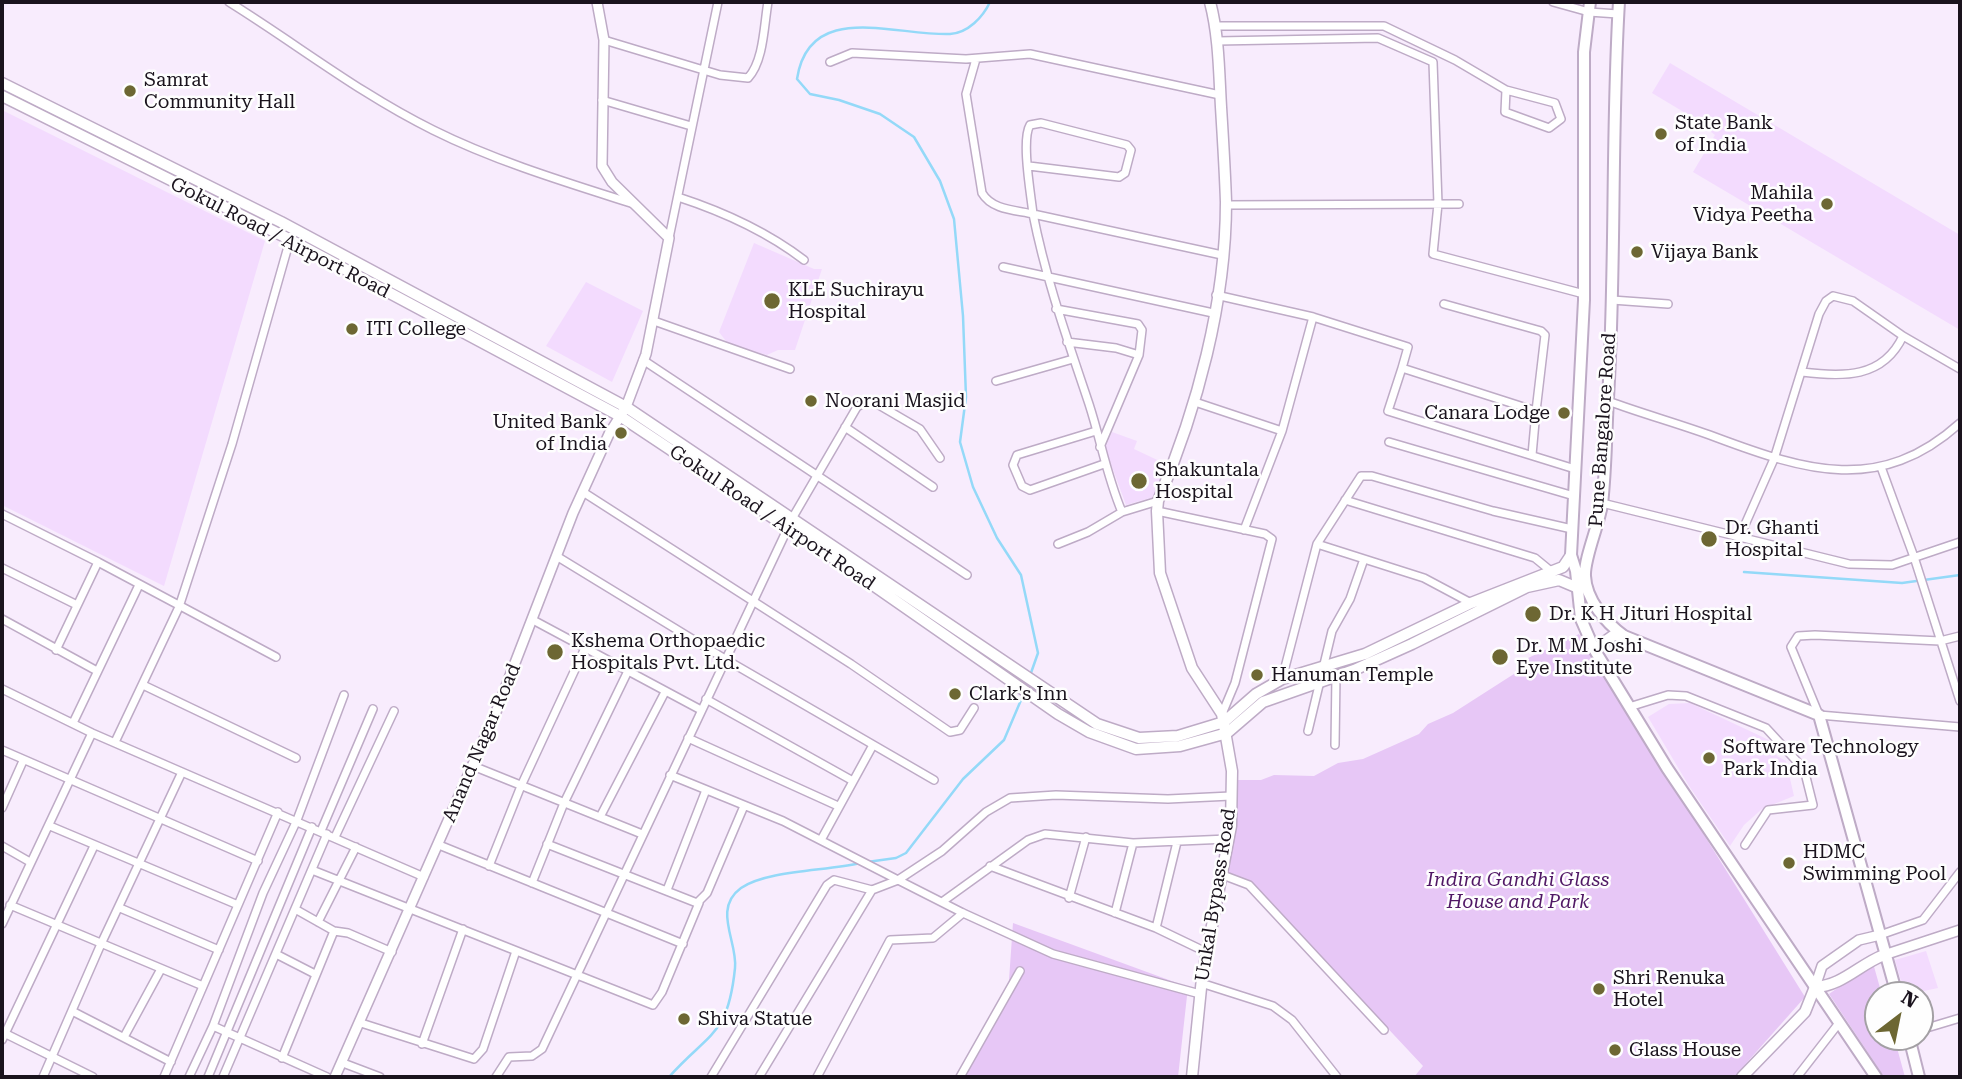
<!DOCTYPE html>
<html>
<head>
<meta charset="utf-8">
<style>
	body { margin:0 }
	#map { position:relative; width:1962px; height:1079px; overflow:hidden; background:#f8ecfd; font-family:"Roboto Serif",serif }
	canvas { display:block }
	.frame { position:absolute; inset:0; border:4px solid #1a131d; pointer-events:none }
	.north { position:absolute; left:1864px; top:981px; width:70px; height:70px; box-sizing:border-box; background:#fefefe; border:2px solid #a3a0a4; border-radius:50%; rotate:32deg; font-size:19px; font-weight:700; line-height:28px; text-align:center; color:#1a131d }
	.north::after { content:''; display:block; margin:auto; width:24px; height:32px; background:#6d6733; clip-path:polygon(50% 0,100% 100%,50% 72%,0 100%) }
</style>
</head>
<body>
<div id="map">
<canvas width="1962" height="1079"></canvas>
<div class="frame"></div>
<div class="north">N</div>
</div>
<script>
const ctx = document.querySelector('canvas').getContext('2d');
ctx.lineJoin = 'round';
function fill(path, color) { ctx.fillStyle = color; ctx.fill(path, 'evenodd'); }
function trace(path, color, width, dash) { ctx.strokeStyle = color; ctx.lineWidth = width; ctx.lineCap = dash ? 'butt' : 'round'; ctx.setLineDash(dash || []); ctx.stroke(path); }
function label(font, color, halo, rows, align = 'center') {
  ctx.font = font + ' "Roboto Serif",serif'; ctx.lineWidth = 5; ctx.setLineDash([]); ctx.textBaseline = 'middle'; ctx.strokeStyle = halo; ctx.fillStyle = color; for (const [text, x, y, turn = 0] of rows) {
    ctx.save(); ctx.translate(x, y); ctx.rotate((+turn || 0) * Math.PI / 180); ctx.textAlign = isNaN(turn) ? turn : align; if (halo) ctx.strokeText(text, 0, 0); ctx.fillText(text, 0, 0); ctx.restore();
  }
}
fill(new Path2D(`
	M1670 63 1960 235V330L1693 172 1715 135 1711 132 1712 129 1652 93Z
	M2 110 265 241 164 586 2 505Z
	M754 243 814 269H822L795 350H778L767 355 729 345 719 332Z
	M586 282 643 311 612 382 546 346Z
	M1112 432 1137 441 1134 449 1168 465 1154 497 1126 505 1105 448Z
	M1690 703 1769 740 1777 756 1786 761 1794 796 1762 809 1744 825 1730 846 1689 786 1648 717 1669 704Z
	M1926 951 1938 988 1905 995 1895 960Z`), '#f3dbfe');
fill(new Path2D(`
	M1579 634 1805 997 1734 1077H1414L1423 1066 1249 880 1225 873 1237 800 1236 780H1261L1274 775 1314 776 1338 763 1363 759 1419 734 1428 724 1453 713 1517 672 1526 659Z
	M1013 923 1188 987 1178 1077H958L1008 994Z
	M1873 963 1882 995H1878V1037H1894L1905 1077H1884L1829 994Z`), '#e7c7f6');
trace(new Path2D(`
	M990 2C983 17 968 33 950 34 894 36 809 0 797 79L810 94 839 100 880 114 914 137 940 181 954 219 963 316 966 397 960 442 973 487 997 538 1021 575 1038 653 1026 687
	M1744 572 1902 583 1960 575
	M867 862 896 858 906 853 963 779 1004 740 1024 693
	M669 1077C709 1032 728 1037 735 968 738 942 712 909 741 888 767 870 828 871 860 863`), '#94d9f8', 2.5);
const minor = new Path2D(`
	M229 2C298 45 360 94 433 130 495 161 568 183 634 204
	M1553 2 1589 12 1618 14
	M1215 26H1384L1455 60 1506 90 1555 103 1561 119 1549 128 1505 112 1506 90
	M604 40 720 75 748 78C764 61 764 24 768 2
	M1217 41 1378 38 1433 62 1438 204 1433 254 1584 294
	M976 59 966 94 982 193C992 210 1015 210 1033 214 1046 280 1068 341 1089 404 1101 441 1107 477 1122 512L1158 501
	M830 62 852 53 966 59 1030 54 1220 95
	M602 100 691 126
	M1029 166 1119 177 1125 173 1131 150 1127 145 1041 123 1030 125C1021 140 1031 195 1033 214L1222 255
	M678 197C724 212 766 231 804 260
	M1226 205 1459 204
	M669 238 718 2
	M1003 267 1213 313
	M1216 295 1313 317 1408 347 1402 368 1536 411 1532 455
	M1612 300 1668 304
	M1444 304 1541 331 1545 335 1536 411
	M1056 309 1138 324 1142 330 1139 355 1116 348 1067 342
	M654 321 790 369
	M643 360 967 575
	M1402 368 1388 411 1575 469
	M1802 372C1842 377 1883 379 1903 336
	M996 381 1073 359
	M1608 401C1643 414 1680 424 1715 437 1806 471 1880 495 1960 423
	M1195 402 1282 431
	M845 427 933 487
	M1096 431 1017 455 1013 465 1022 486 1030 490 1104 464
	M1389 442 1574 496
	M1100 447 1139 355
	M1881 467 1914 557 1960 701
	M583 492 851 664 950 732 960 730 974 708
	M1345 500 1535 558 1552 572
	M1602 503 1849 564 1892 565 1960 542
	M1157 511 1265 534 1272 539 1235 683 1222 714
	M2 514 98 562
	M1244 530 1282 431 1313 317
	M1740 536 1774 459 1819 314 1826 301 1833 296 1853 301 1903 336 1960 369
	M1058 544 1088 532 1122 512
	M1317 544 1424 578 1471 603
	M558 557 725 659 934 780
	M2 568 77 605
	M2 619 97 671
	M533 620 701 710
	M1960 636 1940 641 1815 635 1798 636 1791 647 1819 715 1960 727
	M56 650 98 562 276 657
	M1282 679 1317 544 1361 476H1372L1493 511 1572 529
	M143 685 296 758
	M2 689 92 733 424 877
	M706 699 853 781
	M1629 707 1668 695 1686 696 1766 728 1804 769 1813 805 1768 810 1745 845
	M73 723 139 585
	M1308 731 1332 631 1350 599 1364 559
	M688 738 838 806
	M115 742 179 607 232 444 291 236
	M1335 745 1336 675
	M2 750 258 861
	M473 766 642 834
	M670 775 783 821 898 880 942 851 986 812 1010 798 1056 795 1168 799 1231 796
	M2 808 23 761
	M600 817 665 692
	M50 826 238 905
	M321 831 373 709
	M335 837 394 711
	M821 840 873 745
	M547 844 697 903 707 893 744 806
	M439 845 683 944
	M2 846 30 862
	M489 866 521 786 585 648
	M990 866 1156 928 1206 952
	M312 870 653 1005 662 992 699 903
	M1220 874 1249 885 1384 1030
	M532 883 564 803 628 671
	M667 890 706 790
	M1069 898 1086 837
	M942 902 1028 840 1045 834 1133 843 1228 839
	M10 905 203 986
	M120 908 219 950
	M295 909 334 931
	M1115 913 1133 843
	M318 922 356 847
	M2 924 92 733
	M1156 928 1177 842
	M1880 935 1923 920 1960 872
	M276 954 315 974
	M1201 983 1273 1006 1292 1020 1337 1077
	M72 1011 171 1062
	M361 1023 474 1059 483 1049 516 951
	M213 1026 327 1077
	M1920 1030 1960 1018
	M2 1032 93 1077
	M124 1037 161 969
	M2 1040 94 846
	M422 1044 463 929
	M282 1058 334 931 348 933 392 952
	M343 1063 380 1077
	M43 1077 101 944 182 772
	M164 1077 278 812
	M189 1077 213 1026 263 893 297 820 344 695
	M208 1077 312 827
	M223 1077 327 834
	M496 1077 509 1057 532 1056 542 1049 793 517 857 407 866 401H872L920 429 940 458
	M711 1077 827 885 834 880 872 890 898 880 963 913 1053 954 1200 994
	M759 1077 872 890
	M817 1077 890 940 933 938 963 913
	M960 1077 1020 971
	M1797 1077 1839 1023`);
const tertiary = new Path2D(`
	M1884 955 1960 930
	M1815 987 1822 966 1859 940 1880 935
	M335 1077 496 712 573 513 609 434 626 407 646 354 669 238 612 182 602 166 604 40 597 2`);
const secondary = new Path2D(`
	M2 83 281 222 626 407 1097 724 1139 738 1178 736 1224 722 1256 694 1282 679 1365 654 1471 603 1563 567 1571 555
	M2 96 283 236 620 416 850 569 1058 714 1089 732 1136 749 1180 746 1227 733 1263 702 1354 670 1412 644 1527 587 1559 580 1578 588
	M1594 649 1614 635 1624 636
	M1192 1077 1202 978 1231 826 1232 771 1222 714 1192 668 1160 573 1157 511 1158 501C1197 409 1226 303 1226 202 1225 171 1223 139 1221 107 1219 72 1219 36 1210 2
	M1742 1077 1805 1012 1815 987C1842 986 1860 964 1884 955`);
const primary = new Path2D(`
	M1590 2 1584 52V300L1571 555 1576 571 1581 619 1594 649 1667 768 1876 1077
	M1619 2C1611 134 1616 266 1608 398 1606 433 1606 470 1602 504 1599 525 1584 558 1585 576 1586 600 1606 623 1624 636L1819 715 1897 995
	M1909 1037 1919 1077`);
trace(minor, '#beabc6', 10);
trace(tertiary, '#beabc6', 12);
trace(secondary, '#beabc6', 13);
trace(primary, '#beabc6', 14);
trace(minor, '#fff', 7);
trace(tertiary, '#fff', 9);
trace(secondary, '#fff', 10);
trace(primary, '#fff', 10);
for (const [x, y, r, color] of [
	[130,91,7,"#6d6733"],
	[1661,134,7,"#6d6733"],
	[1827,204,7,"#6d6733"],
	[1637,252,7,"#6d6733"],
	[772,301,9,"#6d6733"],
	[352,329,7,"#6d6733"],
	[811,401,7,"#6d6733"],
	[1564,413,7,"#6d6733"],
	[621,433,7,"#6d6733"],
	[1139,481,9,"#6d6733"],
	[1709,539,9,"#6d6733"],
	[1533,614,9,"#6d6733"],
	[555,652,9,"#6d6733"],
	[1500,657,9,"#6d6733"],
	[1257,675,7,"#6d6733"],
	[955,694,7,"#6d6733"],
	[1709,758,7,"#6d6733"],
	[1789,863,7,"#6d6733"],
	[1599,989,7,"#6d6733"],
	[684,1019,7,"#6d6733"],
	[1615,1050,7,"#6d6733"]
]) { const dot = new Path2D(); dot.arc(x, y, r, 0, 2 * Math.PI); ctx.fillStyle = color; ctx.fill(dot); trace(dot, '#fefefe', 2.5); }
label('19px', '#1a131d', '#fefefe', [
	["Samrat",144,80],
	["Community Hall",144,102],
	["State Bank",1675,123],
	["of India",1675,145],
	["Mahila",1813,193,"right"],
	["Vidya Peetha",1813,215,"right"],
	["Vijaya Bank",1651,252],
	["KLE Suchirayu",788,290],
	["Hospital",788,312],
	["ITI College",366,329],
	["Noorani Masjid",825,401],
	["Canara Lodge",1550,413,"right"],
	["United Bank",607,422,"right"],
	["of India",607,444,"right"],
	["Shakuntala",1155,470],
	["Hospital",1155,492],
	["Dr. Ghanti",1725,528],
	["Hospital",1725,550],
	["Dr. K H Jituri Hospital",1549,614],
	["Kshema Orthopaedic",571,641],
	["Hospitals Pvt. Ltd.",571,663],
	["Dr. M M Joshi",1516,646],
	["Eye Institute",1516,668],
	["Hanuman Temple",1271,675],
	["Clark's Inn",969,694],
	["Software Technology",1723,747],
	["Park India",1723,769],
	["HDMC",1803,852],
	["Swimming Pool",1803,874],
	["Shri Renuka",1613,978],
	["Hotel",1613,1000],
	["Shiva Statue",698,1019],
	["Glass House",1629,1050]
], 'left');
label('19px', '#1a131d', '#fefefe', [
	["Gokul Road / Airport Road",280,238,27],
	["Pune Bangalore Road",1603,430,-86],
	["Gokul Road / Airport Road",772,518,34],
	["Anand Nagar Road",482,743,-67],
	["Unkal Bypass Road",1216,895,-81]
]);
label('italic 19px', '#501865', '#fefefe', [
	["Indira Gandhi Glass",1518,880],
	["House and Park",1518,902]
]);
</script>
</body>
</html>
